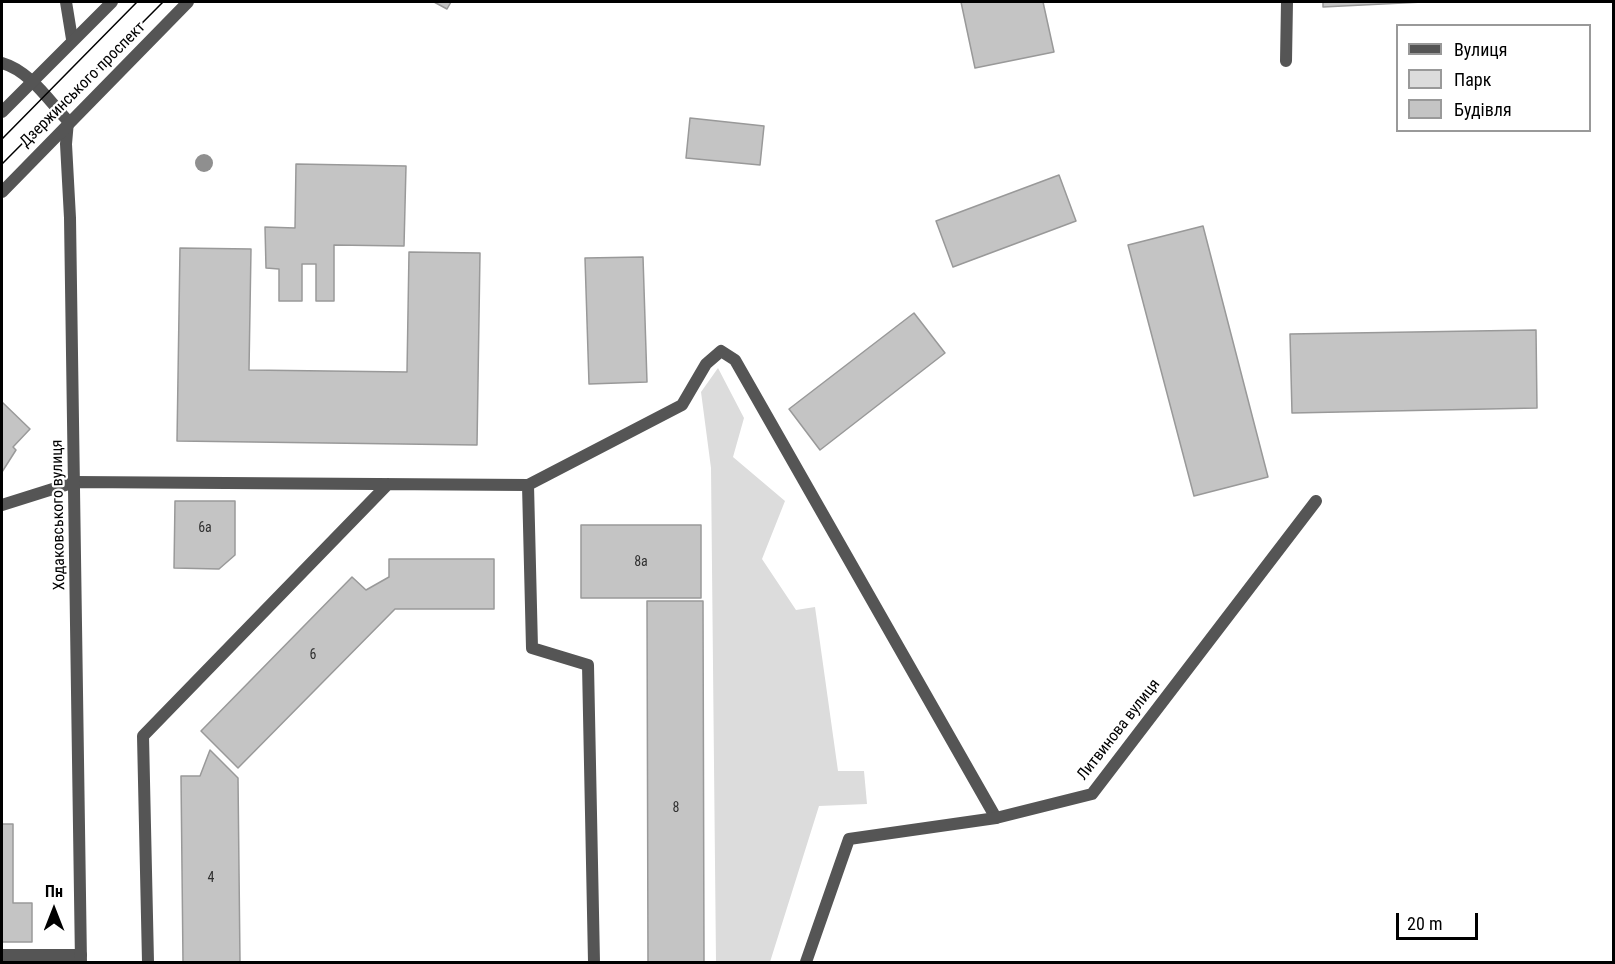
<!DOCTYPE html>
<html>
<head>
<meta charset="utf-8">
<style>
	body { margin:0 }
	#map { position:relative; width:1615px; height:964px; overflow:hidden; background:#fff; font-family:"Roboto Condensed",sans-serif }
	canvas { display:block }
	.frame { position:absolute; inset:0; border:3px solid #000; pointer-events:none }
	.legend { position:absolute; left:1396px; top:24px; width:195px; height:108px; box-sizing:border-box; background:#fff; border:2px solid #999; margin:0; padding:8px 10px; list-style:none; font-size:18px; color:#000 }
	.legend li { display:flex; align-items:center; gap:12px; height:30px }
	.legend b { width:30px; border:2px solid #999 }
	.north { position:absolute; left:24px; top:880px; width:60px; height:60px; -webkit-text-stroke:4px #fff; paint-order:stroke; rotate:0deg; font-size:16px; font-weight:700; line-height:24px; text-align:center; color:#000 }
	.north::after { content:''; display:block; margin:auto; width:21px; height:27px; background:#000; clip-path:polygon(50% 0,100% 100%,50% 72%,0 100%) }
	.scale { position:absolute; left:1396px; top:913px; width:82px; height:27px; box-sizing:border-box; border:3px solid #000; border-top:0; padding-left:8px; font-size:18px; line-height:21px; white-space:nowrap; color:#000; -webkit-text-stroke:4px #fff; paint-order:stroke }
</style>
</head>
<body>
<div id="map">
<canvas width="1615" height="964"></canvas>
<div class="frame"></div>
<ul class="legend">
<li><b style="height:8px;background:#555"></b>Вулиця</li>
<li><b style="height:16px;background:#dcdcdc"></b>Парк</li>
<li><b style="height:16px;background:#c4c4c4"></b>Будівля</li>
</ul>
<div class="north">Пн</div>
<div class="scale">20 m</div>
</div>
<script>
const ctx = document.querySelector('canvas').getContext('2d');
ctx.lineJoin = 'round';
function fill(path, color) { ctx.fillStyle = color; ctx.fill(path, 'evenodd'); }
function trace(path, color, width, dash) { ctx.strokeStyle = color; ctx.lineWidth = width; ctx.lineCap = dash ? 'butt' : 'round'; ctx.setLineDash(dash || []); ctx.stroke(path); }
function label(font, color, halo, rows, align = 'center') {
  ctx.font = font + ' "Roboto Condensed",sans-serif'; ctx.lineWidth = 4.5; ctx.setLineDash([]); ctx.textBaseline = 'middle'; ctx.strokeStyle = halo; ctx.fillStyle = color; for (const [text, x, y, turn = 0] of rows) {
    ctx.save(); ctx.translate(x, y); ctx.rotate((+turn || 0) * Math.PI / 180); ctx.textAlign = isNaN(turn) ? turn : align; if (halo) ctx.strokeText(text, 0, 0); ctx.fillText(text, 0, 0); ctx.restore();
  }
}
fill(new Path2D(`
	M718 368 744 418 733 457 785 501 762 559 796 610 815 607 838 771H864L867 804 819 806 770 962H716L711 468 701 392Z`), '#dcdcdc');
const building = new Path2D(`
	M434 2H451L447 9Z
	M961 2H1043L1054 52 975 68Z
	M1323 2H1423L1323 7Z
	M690 118 764 126 760 165 686 158Z
	M296 164 406 166 404 246 334 245V301H316V264H302V301H279V269L266 268 265 227 295 228Z
	M1059 175 1076 221 953 267 936 221Z
	M1203 226 1268 477 1194 496 1128 245Z
	M180 248 251 249 249 370 407 372 409 252 480 253 477 445 177 441Z
	M643 257 647 382 589 384 585 258Z
	M914 313 945 353 820 450 789 409Z
	M1536 330 1537 408 1292 413 1290 334Z
	M2 402 30 429 13 447 16 450 2 472Z
	M175 501H235V555L219 569 174 568Z
	M581 525H701V598H581Z
	M389 559H494V609H395L238 768 201 731 352 577 366 590 389 577Z
	M647 601H703L704 962H648Z
	M210 750 238 778 240 962H183L181 776H200Z
	M2 824H13V903H32V942H2Z`);
fill(building, '#c4c4c4');
trace(building, '#999', 1.5);
trace(new Path2D(`
	M1286 61 1287 2
	M528 485 532 648 588 665 594 962
	M2 505 75 482 528 485 682 405 706 364 721 351 735 360 996 818
	M2 955H81
	M148 962 143 736 388 484`), '#555', 12);
trace(new Path2D(`
	M66 2 72 39
	M2 63C30 71 49 101 68 121L66 144 70 218 81 962
	M806 962 849 839 996 818 1092 794 1316 501`), '#555', 12);
trace(new Path2D(`
	M2 112 112 2
	M2 192 188 2`), '#555', 12);
trace(new Path2D(`
	M2 139 137 2
	M2 164 163 2`), '#000', 1.5);
ctx.fillStyle = '#8f8f8f';
for (const [x, y] of [
	[204,163]
]) { ctx.beginPath(); ctx.arc(x, y, 9, 0, 2 * Math.PI); ctx.fill(); }
label('14px', '#313131', null, [
	["6а",205,528],
	["8а",641,562],
	["6",313,655],
	["8",676,808],
	["4",211,878]
]);
label('16px', '#000', '#fff', [
	["Дзержинського проспект",83,85,-45],
	["Ходаковського вулиця",59,515,-91],
	["Литвинова вулиця",1119,730,-52]
]);
</script>
</body>
</html>
